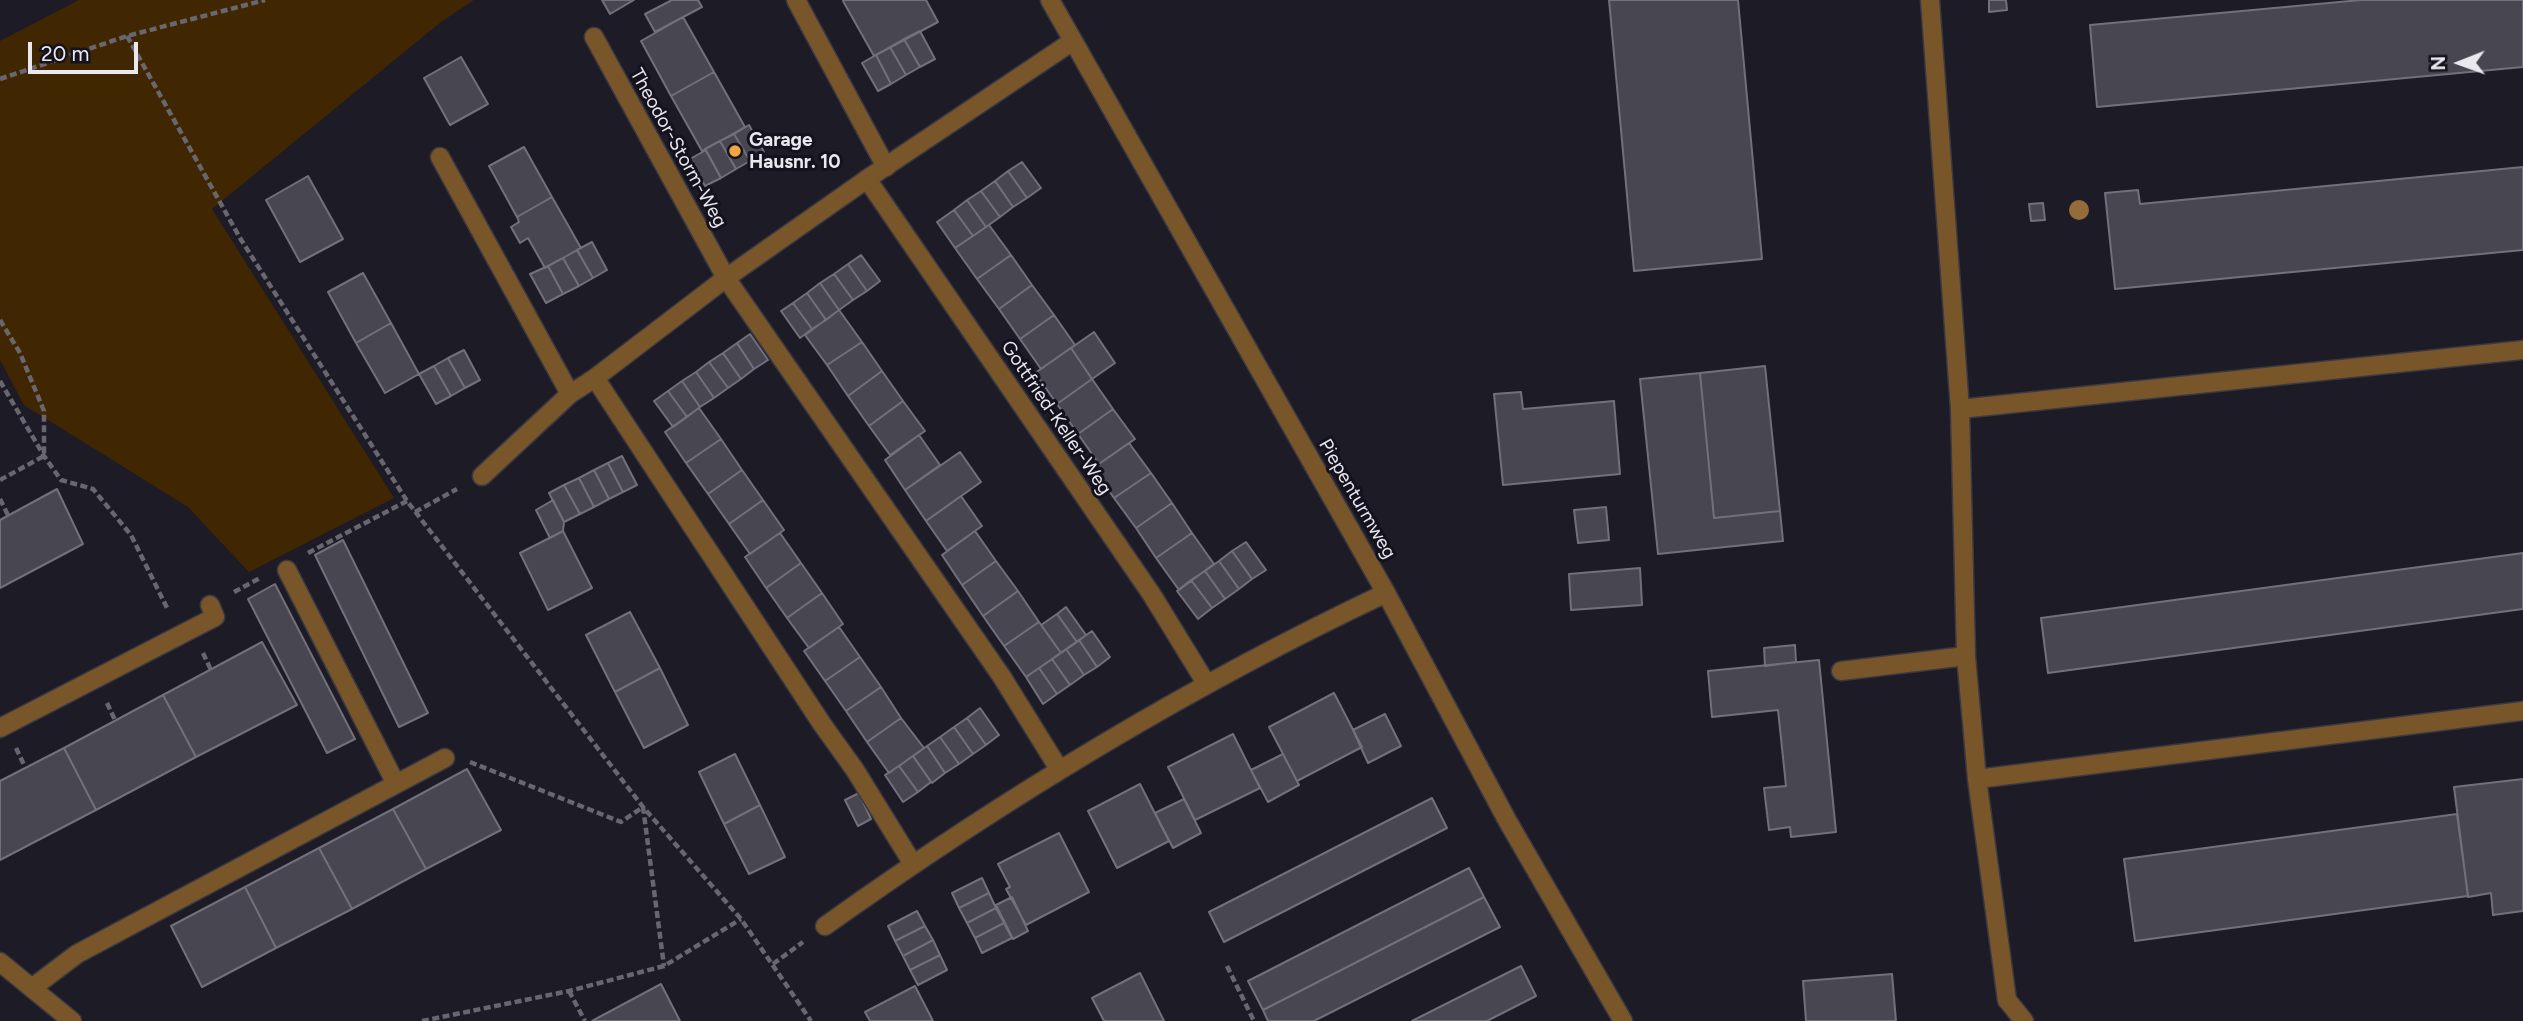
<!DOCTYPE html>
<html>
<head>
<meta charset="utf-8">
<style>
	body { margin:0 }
	#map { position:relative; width:2523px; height:1021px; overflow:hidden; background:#1d1b25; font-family:Figtree,sans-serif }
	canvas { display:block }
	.north { position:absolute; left:2425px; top:28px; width:70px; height:70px; -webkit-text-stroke:5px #14121c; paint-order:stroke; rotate:269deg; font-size:19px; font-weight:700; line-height:28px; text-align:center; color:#e9e8ef }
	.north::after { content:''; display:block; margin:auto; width:24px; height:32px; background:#e9e8ef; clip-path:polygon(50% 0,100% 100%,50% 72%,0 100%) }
	.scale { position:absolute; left:28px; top:42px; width:110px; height:32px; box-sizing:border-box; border:4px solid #e9e8ef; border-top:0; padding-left:9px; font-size:21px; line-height:24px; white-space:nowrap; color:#e9e8ef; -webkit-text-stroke:5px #14121c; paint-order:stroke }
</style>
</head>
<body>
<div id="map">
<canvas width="2523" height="1021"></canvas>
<div class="north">N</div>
<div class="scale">20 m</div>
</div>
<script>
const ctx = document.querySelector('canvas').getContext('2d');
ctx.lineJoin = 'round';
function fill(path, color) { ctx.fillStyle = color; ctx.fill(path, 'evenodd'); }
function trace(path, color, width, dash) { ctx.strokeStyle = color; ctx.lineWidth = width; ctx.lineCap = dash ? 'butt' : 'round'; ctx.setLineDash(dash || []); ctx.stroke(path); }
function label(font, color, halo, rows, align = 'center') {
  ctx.font = font + ' Figtree,sans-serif'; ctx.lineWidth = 6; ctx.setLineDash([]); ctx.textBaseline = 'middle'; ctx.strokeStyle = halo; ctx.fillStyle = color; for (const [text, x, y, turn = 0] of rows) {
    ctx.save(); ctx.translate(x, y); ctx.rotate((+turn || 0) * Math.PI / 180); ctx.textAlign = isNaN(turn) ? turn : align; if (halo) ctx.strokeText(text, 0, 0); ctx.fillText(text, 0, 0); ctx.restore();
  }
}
fill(new Path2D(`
	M79 0H474L441 22 212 209 394 498 249 572 188 507 24 405 0 360V41Z`), '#412701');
const building = new Path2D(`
	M602 0H634L610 14Z
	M672 0H698L702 7 655 32 645 14Z
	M845 0H926L938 22 874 56 843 1Z
	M1609 0H1738L1762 259 1634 271Z
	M1989 0H2006L2007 10 1989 12Z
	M2361 0H2523V67L2097 107 2090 25Z
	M683 17 714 72 671 96 641 41Z
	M920 31 935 59 920 67 904 39Z
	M904 39 920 67 906 75 890 47Z
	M890 47 906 75 891 84 876 55Z
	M876 55 891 84 878 91 862 63Z
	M461 57 488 104 450 125 424 78Z
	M714 72 745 127 702 151 671 96Z
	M749 125 764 152 750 161 734 134Z
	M734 134 750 161 736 169 720 141Z
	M720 141 736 169 721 178 705 149Z
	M524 147 552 197 517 217 489 166Z
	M706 150 721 178 705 186 690 159Z
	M1022 162 1041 188 1027 198 1008 171Z
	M2523 167V250L2115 289 2105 193 2138 190 2140 204Z
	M1008 171 1027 198 1013 207 995 181Z
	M308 176 343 239 300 262 266 200Z
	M995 181 1013 207 1000 217 981 191Z
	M981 191 1000 217 986 227 967 200Z
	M552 197 581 248 545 268 528 238 520 243 511 227 519 222 517 217Z
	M967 200 986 227 973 236 954 210Z
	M2043 203 2045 220 2031 221 2029 204Z
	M954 210 973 236 955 248 937 222Z
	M989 225 1011 255 977 279 955 248Z
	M592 242 607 270 593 278 577 250Z
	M577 250 593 278 579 286 563 258Z
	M861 255 880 281 867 291 848 264Z
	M1011 255 1032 285 999 309 977 279Z
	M563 258 579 286 563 294 548 266Z
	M848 264 867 291 853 300 834 274Z
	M548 266 563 294 546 303 530 274Z
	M363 273 391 323 356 343 328 292Z
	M834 274 853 300 839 310 820 283Z
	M820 283 839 310 826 320 807 293Z
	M1032 285 1054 315 1020 339 999 309Z
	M807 293 826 320 812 329 793 303Z
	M793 303 812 329 800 338 781 311Z
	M839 310 862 342 827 365 805 335Z
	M1054 315 1075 345 1041 369 1020 339Z
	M391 323 419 374 385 393 356 343Z
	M1094 332 1115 363 1092 379 1071 348Z
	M750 334 768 360 754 369 737 343Z
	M862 342 882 371 848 396 827 365Z
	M737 343 754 369 741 379 723 353Z
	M1071 348 1092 379 1057 404 1035 373Z
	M464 350 480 380 465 388 448 358Z
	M723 353 741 379 728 388 709 362Z
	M448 358 465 388 451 396 434 366Z
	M709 362 728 388 714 398 696 372Z
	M434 366 451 396 436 404 419 374Z
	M1765 366 1780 511 1714 518 1700 373Z
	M882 371 903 401 869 426 848 396Z
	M696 372 714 398 700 407 682 381Z
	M1700 373 1714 518 1780 511 1783 541 1658 554 1640 379Z
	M1092 379 1113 409 1078 434 1057 404Z
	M682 381 700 407 687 417 668 391Z
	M668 391 687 417 673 427 654 401Z
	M1521 392 1523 409 1614 401 1620 474 1503 485 1494 394Z
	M903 401 925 431 890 455 869 426Z
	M699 408 721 439 686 463 665 432Z
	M1113 409 1135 439 1099 464 1078 434Z
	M919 435 940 465 905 490 885 460Z
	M721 439 742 470 708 494 686 463Z
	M1129 443 1151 473 1114 498 1093 468Z
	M960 452 981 482 926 521 905 490Z
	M622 456 637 485 623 492 608 463Z
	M608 463 623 492 609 499 594 470Z
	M594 470 609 499 594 507 579 478Z
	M742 470 763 500 729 524 708 494Z
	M1151 473 1172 503 1136 528 1114 498Z
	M579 478 594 507 580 514 564 485Z
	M564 485 580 514 564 522 549 493Z
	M57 489 83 544 0 588V520Z
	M961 496 982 526 947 551 926 521Z
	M553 500 564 522 563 531 550 538 536 510Z
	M763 500 784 530 750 554 729 524Z
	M1172 503 1192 533 1156 558 1136 528Z
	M1606 507 1609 540 1578 543 1574 510Z
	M563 531 592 588 548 610 520 553Z
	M975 531 996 561 962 585 942 555Z
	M780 533 801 563 766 588 745 557Z
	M1192 533 1214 564 1179 590 1156 558Z
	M343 540 428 713 399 727 315 555Z
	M1246 542 1266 570 1252 579 1232 551Z
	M1232 551 1252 579 1239 589 1219 561Z
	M2523 553V609L2048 673 2041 618Z
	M996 561 1018 591 983 616 962 585Z
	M1219 561 1239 589 1225 599 1205 571Z
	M801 563 822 593 787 618 766 588Z
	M1640 568 1642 605 1571 610 1569 574Z
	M1205 571 1225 599 1212 608 1191 580Z
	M1191 580 1212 608 1198 619 1177 591Z
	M275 584 355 739 327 753 248 599Z
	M1018 591 1039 622 1004 646 983 616Z
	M822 593 843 624 809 648 787 618Z
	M1066 607 1086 635 1077 642 1057 614Z
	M630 612 660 668 615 692 586 635Z
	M1057 614 1077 642 1061 653 1041 625Z
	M1039 622 1061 653 1026 677 1004 646Z
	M839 627 860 657 825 681 804 651Z
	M1092 631 1110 657 1097 667 1079 640Z
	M1079 640 1097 667 1084 675 1066 649Z
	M262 642 297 705 196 757 163 695Z
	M1795 645 1796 662 1765 666 1764 648Z
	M1066 649 1084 675 1070 685 1052 659Z
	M860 657 881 687 846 711 825 681Z
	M1052 659 1070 685 1057 694 1039 668Z
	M1819 660 1836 832 1791 837 1790 827 1769 830 1764 788 1786 786 1778 710 1712 717 1708 671Z
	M660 668 688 725 644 748 615 692Z
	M1039 668 1057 694 1043 704 1026 677Z
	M881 687 901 718 867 742 846 711Z
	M1334 693 1362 747 1297 781 1269 727Z
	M163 695 196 757 96 810 64 748Z
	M980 708 999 735 986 745 967 718Z
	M1385 714 1401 746 1368 763 1353 730Z
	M901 718 924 748 889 773 867 742Z
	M967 718 986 745 973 754 954 727Z
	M954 727 973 754 959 764 940 737Z
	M1233 734 1260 788 1195 820 1168 767Z
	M940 737 959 764 945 773 927 746Z
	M927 746 945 773 932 783 913 756Z
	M64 748 96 810 0 860V781Z
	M735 754 760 805 724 824 699 772Z
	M1283 754 1299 785 1268 802 1251 770Z
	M913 756 931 782 918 792 899 766Z
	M899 766 918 792 903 802 885 775Z
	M467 769 501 830 426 869 393 809Z
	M2523 779V911L2493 915 2491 893 2468 897 2454 787Z
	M1140 784 1169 841 1117 868 1088 811Z
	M859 793 871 819 858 826 845 800Z
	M1432 798 1447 828 1224 942 1209 912Z
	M1184 799 1201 833 1173 848 1155 813Z
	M760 805 785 857 749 874 724 824Z
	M393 809 426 869 352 909 319 848Z
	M2457 814 2468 896 2135 941 2124 859Z
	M1059 833 1089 892 1026 925 1006 889 1010 887 998 864Z
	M319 848 352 909 276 948 245 887Z
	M1469 868 1484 897 1263 1010 1248 981Z
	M982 878 989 893 959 908 952 893Z
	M245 887 276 948 202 987 171 926Z
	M989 893 996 908 967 923 959 908Z
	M1012 897 1028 931 1013 939 996 905Z
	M1484 897 1500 927 1314 1021H1268L1263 1010Z
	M996 908 1004 923 975 938 967 923Z
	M917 911 925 926 895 941 888 926Z
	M1004 923 1012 938 982 953 975 938Z
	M925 926 933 940 903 956 895 941Z
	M933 940 940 955 910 970 903 956Z
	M940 955 947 970 918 985 910 970Z
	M1521 966 1536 996 1487 1021H1412Z
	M1140 973 1164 1021H1104L1092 998Z
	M1892 974 1896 1021H1806L1803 981Z
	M661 984 680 1021H592Z
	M915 986 933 1021H870L865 1012Z`);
fill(building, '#484651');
trace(building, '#72707d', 2);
const lane = new Path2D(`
	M796 0 886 167
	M594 37 726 278 1002 677 1059 769
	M440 157 570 394
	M867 179 1152 595 1206 683
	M595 378 822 724 855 770 913 864
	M287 570 396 784
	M0 728 215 617 210 605
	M32 988 77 954 445 758
	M2007 1000 2024 1021`);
const street = new Path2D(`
	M1050 0 1386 593 1507 820 1623 1021
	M1930 0 1960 409 1966 656 1977 779 2007 1000
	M1960 409 2523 350
	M482 476 570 394 595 378 726 278 867 179 1073 41
	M1841 671 1966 656
	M1977 779 2523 711
	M825 926C1003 799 1189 686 1386 593
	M0 962 72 1021`);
trace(lane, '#3a3841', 21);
trace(street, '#3a3841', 21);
trace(new Path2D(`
	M127 36 240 238 407 501 643 807 741 919 811 1021
	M0 79 127 36 265 0
	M0 320 20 353 44 411V455
	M0 381 44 456 61 480 93 489 131 535 168 610
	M0 480 44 456
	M0 499 8 515
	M415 512 457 489
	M308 553 407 501
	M234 592 260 578
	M203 653 211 670
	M107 703 115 720
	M16 748 25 767
	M470 762 621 822 643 807 664 966
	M773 964 803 942
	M1227 966 1254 1021
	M569 991 585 1021
	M422 1021 569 991 664 966 741 919`), '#68666f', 4.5, [7, 3.5]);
trace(lane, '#795629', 18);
trace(street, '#795629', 18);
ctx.fillStyle = '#946c3c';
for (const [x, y] of [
	[2079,210]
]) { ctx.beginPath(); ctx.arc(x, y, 10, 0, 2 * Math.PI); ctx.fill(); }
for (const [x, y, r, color] of [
	[735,151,7,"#f1a63f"]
]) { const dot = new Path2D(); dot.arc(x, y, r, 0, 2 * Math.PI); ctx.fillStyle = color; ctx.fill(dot); trace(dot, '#14121c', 2.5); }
label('bold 19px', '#e9e8ef', '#14121c', [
	["Garage",749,140],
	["Hausnr. 10",749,162]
], 'left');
label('19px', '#e9e8ef', '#14121c', [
	["Theodor-Storm-Weg",678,148,61],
	["Gottfried-Keller-Weg",1056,418,56],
	["Piepenturmweg",1357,499,60]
]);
</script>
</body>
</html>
